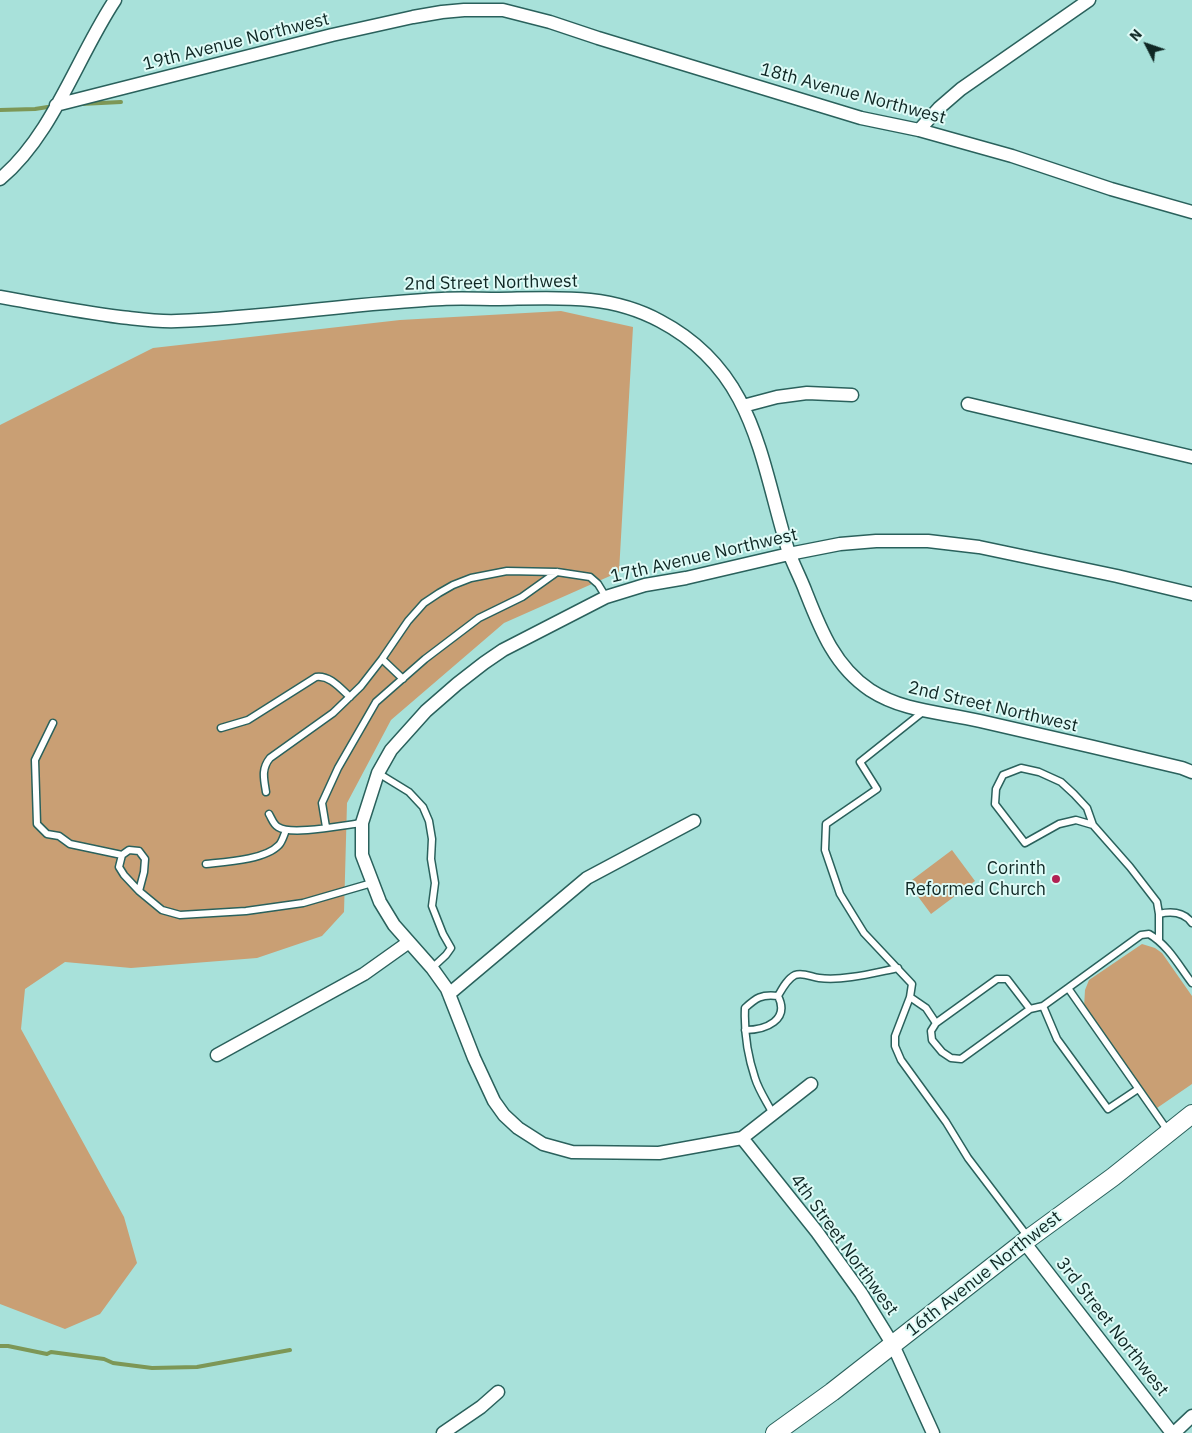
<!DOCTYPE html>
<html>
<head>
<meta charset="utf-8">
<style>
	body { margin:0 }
	#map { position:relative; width:1192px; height:1433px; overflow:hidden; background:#a8e1da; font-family:"IBM Plex Sans",sans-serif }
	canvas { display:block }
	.north { position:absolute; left:1122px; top:20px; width:50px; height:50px; -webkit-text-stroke:4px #dffbf7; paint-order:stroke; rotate:311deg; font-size:14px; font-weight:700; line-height:20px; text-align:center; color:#0f2724 }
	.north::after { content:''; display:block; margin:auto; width:18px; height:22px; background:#0f2724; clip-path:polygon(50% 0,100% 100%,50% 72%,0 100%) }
</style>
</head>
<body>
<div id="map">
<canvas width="1192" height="1433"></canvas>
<div class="north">N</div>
</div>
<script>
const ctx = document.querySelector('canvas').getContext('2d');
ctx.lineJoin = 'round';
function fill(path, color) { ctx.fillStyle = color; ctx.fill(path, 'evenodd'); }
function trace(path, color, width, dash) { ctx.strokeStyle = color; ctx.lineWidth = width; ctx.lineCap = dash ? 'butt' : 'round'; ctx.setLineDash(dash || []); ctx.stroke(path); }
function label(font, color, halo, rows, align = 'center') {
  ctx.font = font + ' "IBM Plex Sans",sans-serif'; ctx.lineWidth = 4; ctx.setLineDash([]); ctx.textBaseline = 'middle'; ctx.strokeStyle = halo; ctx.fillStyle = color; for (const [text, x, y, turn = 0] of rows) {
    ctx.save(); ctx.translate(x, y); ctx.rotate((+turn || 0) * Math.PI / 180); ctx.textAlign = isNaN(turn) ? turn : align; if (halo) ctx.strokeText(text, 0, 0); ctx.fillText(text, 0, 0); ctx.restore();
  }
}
fill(new Path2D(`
	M561 311 633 327 619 572 504 623 391 720 347 803 344 912 322 936 257 958 131 968 65 962 25 989 21 1029 124 1217 137 1263 100 1314 65 1329 0 1304V425L153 348 400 320Z
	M952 850 975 881 931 914 908 883Z
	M1142 944 1155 948 1162 953 1192 996V1084L1157 1108 1084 1007 1085 990 1089 980Z`), '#c99f74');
trace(new Path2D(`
	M81 104 121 102
	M0 110 35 109 54 106
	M0 1346H8L47 1354 51 1352 104 1359 113 1363 152 1368 197 1367 290 1350`), '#7d9756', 4);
const service = new Path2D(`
	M382 659 403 679
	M924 711 860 762 877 789 826 824 825 850 840 894 864 933 912 984 910 997 895 1036V1046L901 1060 946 1122 968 1158 1028 1237
	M53 723 35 760 37 824 47 834 59 836 70 844 122 855
	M221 728 248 720 316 677C330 675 340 688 350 697
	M378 773 409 792 423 807 429 821 432 839 431 859 435 883 432 906 443 934 451 948 446 955 432 968
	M266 792C264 779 261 769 270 758L333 713 361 686 382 659 408 621 424 603 439 593 453 585 471 578 507 571 557 572 590 577 598 584 606 597
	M269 814C272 819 273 824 278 827 291 836 344 825 362 823
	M1093 825 1087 808 1074 794 1061 782 1039 772 1021 768 1003 775 996 789 995 804 1025 843 1059 824 1076 820 1093 825 1130 867 1157 902 1159 914V940
	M326 827 322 803 338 768 376 702 425 659 479 618 522 597 557 572
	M206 864C225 862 265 860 279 845 282 842 284 835 286 830
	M139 891 144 872 145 859 139 851 129 850 122 855 119 867 124 875 139 891 162 910 180 915 246 911 303 903 372 883
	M1159 914C1172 911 1184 912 1192 923
	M778 996C782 989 787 979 795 975 803 972 811 977 819 978 844 981 873 973 898 968
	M910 997 926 1008 936 1023
	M1043 1006 1057 1039 1108 1109 1138 1089
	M1030 1009 1007 979H997L936 1023 931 1031 932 1040 942 1052 951 1058 961 1059 1030 1009 1043 1006 1068 988
	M745 1030C766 1030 790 1020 778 996 761 994 756 998 745 1008 744 1031 748 1057 755 1078 759 1091 767 1102 773 1114
	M1168 1131 1068 988 1141 935 1149 934C1168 945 1179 966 1192 983`);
const minor = new Path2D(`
	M56 105 332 35 413 17 442 12 464 10H503L550 22 598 38 861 118 919 130 1012 156 1111 189 1192 212
	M919 130 939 108 961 89 1089 0
	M0 179C53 135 77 57 115 0
	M0 297C40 304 80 312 120 317 139 319 159 322 177 321 266 318 353 303 442 299 461 298 480 299 499 299 555 298 609 293 660 321 755 371 760 459 788 550 793 564 800 577 805 590 820 628 834 666 870 690 904 712 942 712 980 721 1047 736 1115 752 1182 768L1192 772
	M968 404 1192 457
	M743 406 777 397 807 393 852 395
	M449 994 587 878 694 821
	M217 1055 364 974 409 942
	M811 1084 742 1138 659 1153 572 1152 543 1144 518 1128 504 1115 494 1101 474 1058 447 989 432 968 394 925 380 902 362 855V823L378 773 391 750 426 711 457 684 484 663 503 650 606 597 645 585 686 578 789 554 840 544 876 541H928L979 547 1117 576 1192 594
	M742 1138 817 1232 861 1293 893 1345 933 1433
	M1024 1242 1172 1433
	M443 1433 481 1407 498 1392
	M1174 1433 1192 1416`);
const secondary = new Path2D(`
	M775 1433 832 1392 1024 1242 1113 1177 1192 1114`);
trace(service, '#2a615c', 9);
trace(minor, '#2a615c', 15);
trace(secondary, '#2a615c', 20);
trace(service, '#fff', 6);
trace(minor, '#fff', 12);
trace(secondary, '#fff', 18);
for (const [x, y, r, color] of [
	[1056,879,5,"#b12153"]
]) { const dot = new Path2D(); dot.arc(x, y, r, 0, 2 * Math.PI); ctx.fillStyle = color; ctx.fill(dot); trace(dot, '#dffbf7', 2); }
label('18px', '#0f2724', '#dffbf7', [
	["19th Avenue Northwest",236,42,-14],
	["18th Avenue Northwest",853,94,15],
	["2nd Street Northwest",491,283,-1],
	["17th Avenue Northwest",704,556,-13],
	["2nd Street Northwest",993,707,13],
	["4th Street Northwest",844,1245,54],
	["16th Avenue Northwest",984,1274,-38],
	["3rd Street Northwest",1112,1327,52]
]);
label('18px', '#0f2724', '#dffbf7', [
	["Corinth",1046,869],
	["Reformed Church",1046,890]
], 'right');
</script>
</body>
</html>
